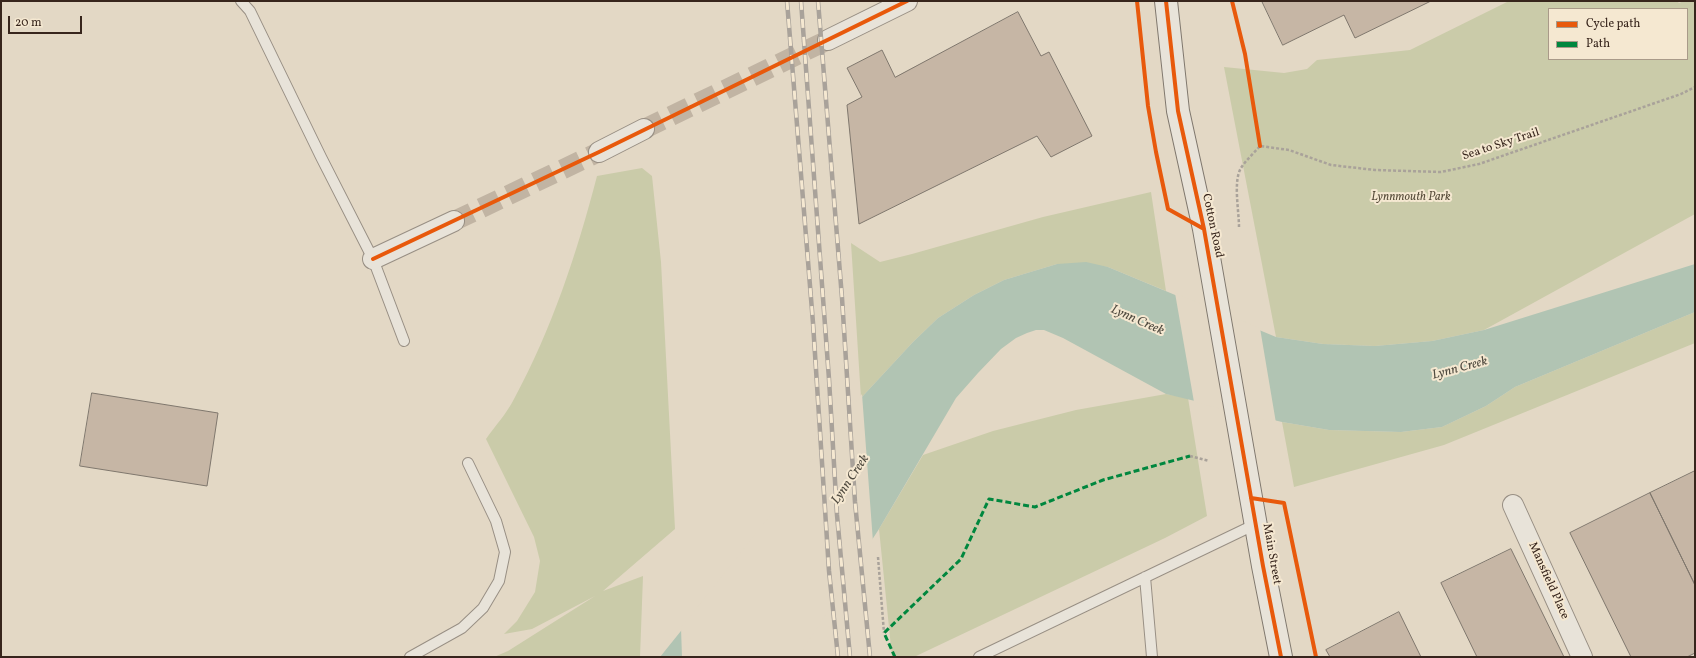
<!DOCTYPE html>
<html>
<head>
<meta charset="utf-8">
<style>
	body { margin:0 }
	#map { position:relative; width:1696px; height:658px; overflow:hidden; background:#e3d8c5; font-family:Vollkorn,serif }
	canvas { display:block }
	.frame { position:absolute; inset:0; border:2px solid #37251c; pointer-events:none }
	.legend { position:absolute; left:1548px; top:8px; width:140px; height:52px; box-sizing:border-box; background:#f5e8d1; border:1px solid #a99a89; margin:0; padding:5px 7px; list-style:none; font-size:12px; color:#37251c }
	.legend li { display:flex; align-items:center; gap:8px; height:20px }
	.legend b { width:20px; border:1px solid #a99a89 }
	.scale { position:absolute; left:8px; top:16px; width:74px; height:18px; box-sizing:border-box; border:2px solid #37251c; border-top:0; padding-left:5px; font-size:12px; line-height:14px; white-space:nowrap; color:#37251c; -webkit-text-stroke:3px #f5e8d1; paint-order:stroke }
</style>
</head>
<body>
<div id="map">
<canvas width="1696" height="658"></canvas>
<div class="frame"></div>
<ul class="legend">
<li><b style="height:5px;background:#e8590c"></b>Cycle path</li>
<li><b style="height:5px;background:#00873e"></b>Path</li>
</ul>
<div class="scale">20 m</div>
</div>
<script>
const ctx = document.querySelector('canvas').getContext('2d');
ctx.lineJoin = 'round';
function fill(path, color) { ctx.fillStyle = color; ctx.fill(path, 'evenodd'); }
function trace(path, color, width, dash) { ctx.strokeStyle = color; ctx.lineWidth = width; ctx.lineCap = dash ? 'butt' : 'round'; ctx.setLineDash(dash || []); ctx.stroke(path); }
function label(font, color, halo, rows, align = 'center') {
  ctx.font = font + ' Vollkorn,serif'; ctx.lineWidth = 4; ctx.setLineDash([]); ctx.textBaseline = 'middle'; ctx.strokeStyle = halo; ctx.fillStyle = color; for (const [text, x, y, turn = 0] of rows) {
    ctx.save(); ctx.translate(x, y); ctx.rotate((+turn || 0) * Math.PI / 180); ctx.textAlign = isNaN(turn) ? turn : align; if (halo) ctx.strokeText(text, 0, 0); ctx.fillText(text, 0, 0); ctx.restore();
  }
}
fill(new Path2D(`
	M1509 1H1677L1679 3 1684 1H1695V214L1484 330 1432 341 1375 346 1323 344 1276 337 1224 67 1284 73 1307 69 1317 60 1410 50ZM1549 9H1687V59H1549Z
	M642 168 652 176 661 262 675 529 603 591 643 576 640 657H494L508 651 595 596 532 629 504 634 517 621 535 592 540 561 534 537 486 439C495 426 507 413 514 399 552 329 577 253 597 176Z
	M1151 192 1166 291 1108 267 1057 264 1004 280 974 295 938 318 913 342 861 398 851 243 880 262 912 254 1043 217Z
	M1695 312V343L1444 445 1294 487 1282 422 1329 430 1401 432 1442 427 1486 406 1515 387Z
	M1166 394 1188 398 1207 516 1165 538 914 657H892L879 529 923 455 993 431 1076 410Z`), '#cacba9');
fill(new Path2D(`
	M1086 262 1108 267 1276 337 1323 344 1375 346 1432 341 1484 330 1695 264V312L1515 387 1486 406 1442 427 1401 432 1329 430 1282 422 1166 394 1063 338 1044 330H1036L1027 333 1016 338 1001 349 978 373 956 398 879 529 796 657H660L771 519 861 398 913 342 938 318 974 295 1004 280 1057 264Z`), '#b1c4b3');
fill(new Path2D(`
	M1175 293 1260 328 1276 423 1194 402Z
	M862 394 873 542 798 657H682L681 628 769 517Z`), '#e3d8c5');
const building = new Path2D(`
	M1262 1H1431L1355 38 1344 15 1283 45Z
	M1018 12 1041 56 1049 52 1092 136 1051 157 1037 136 859 224 847 105 862 97 847 68 882 50 895 77Z
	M92 393 218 413 207 486 80 466Z
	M1695 471V585L1650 493Z
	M1650 493 1695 585V653L1687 657H1631L1570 533Z
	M1511 549 1564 657H1477L1441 583Z
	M1399 612 1421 657H1330L1326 650Z`);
fill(building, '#c6b6a5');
trace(building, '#7f776d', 1);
trace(new Path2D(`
	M644 129 828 40
	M454 221 599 152`), '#c1b4a3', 20, [20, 10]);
const service = new Path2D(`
	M241 1 250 11 321 157 373 259 404 341
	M1145 577 1152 657
	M410 657 462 628 483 608 499 581 505 552 496 521 468 463
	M979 657 1256 524`);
const minor = new Path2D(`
	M828 40 907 1
	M599 152 644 129
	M373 259 454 221
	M1513 505 1582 657`);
const secondary = new Path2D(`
	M1166 1 1178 111 1204 229 1263 566 1281 657`);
trace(service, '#988f84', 12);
trace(minor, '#988f84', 22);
trace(secondary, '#7f776d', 24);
trace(new Path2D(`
	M1239 227C1239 211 1233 181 1241 168 1246 160 1254 153 1260 146L1289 150 1331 165 1375 170 1441 172 1479 164 1681 94 1695 87
	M1190 456 1209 461
	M878 557 884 633`), '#a9a29a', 2.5, [3, 2]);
trace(service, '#e8e3d9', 10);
trace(minor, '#e8e3d9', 20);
trace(secondary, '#e8e3d9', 22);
const rail = new Path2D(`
	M787 1 813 323 829 571 838 657
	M801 1 829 379 837 515 850 657
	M818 1 842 298 855 502 870 657`);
trace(rail, '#a9a29a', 4.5);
trace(rail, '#f5e8d1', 3, [9]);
trace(new Path2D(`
	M895 657 884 633 961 559 989 499 1035 507 1103 480 1190 456`), '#00873e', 3, [6, 3]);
trace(new Path2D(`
	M1137 1 1148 106 1156 152 1168 209 1204 229
	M1166 1 1178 111 1204 229 1263 566 1281 657
	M1232 1 1245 54 1260 146
	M373 259 599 152 907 1
	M1251 498 1284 503 1316 657`), '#e8590c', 4);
label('12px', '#37251c', '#f5e8d1', [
	["Sea to Sky Trail",1501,145,-18],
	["Cotton Road",1212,226,78],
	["Main Street",1271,554,80],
	["Mansfield Place",1548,581,66]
]);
label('italic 12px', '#574c3a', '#f5e8d1', [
	["Lynnmouth Park",1411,198]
]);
label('italic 13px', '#504b40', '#f5e8d1', [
	["Lynn Creek",1137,321,24],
	["Lynn Creek",1460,369,-15],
	["Lynn Creek",851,480,-56]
]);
</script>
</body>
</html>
